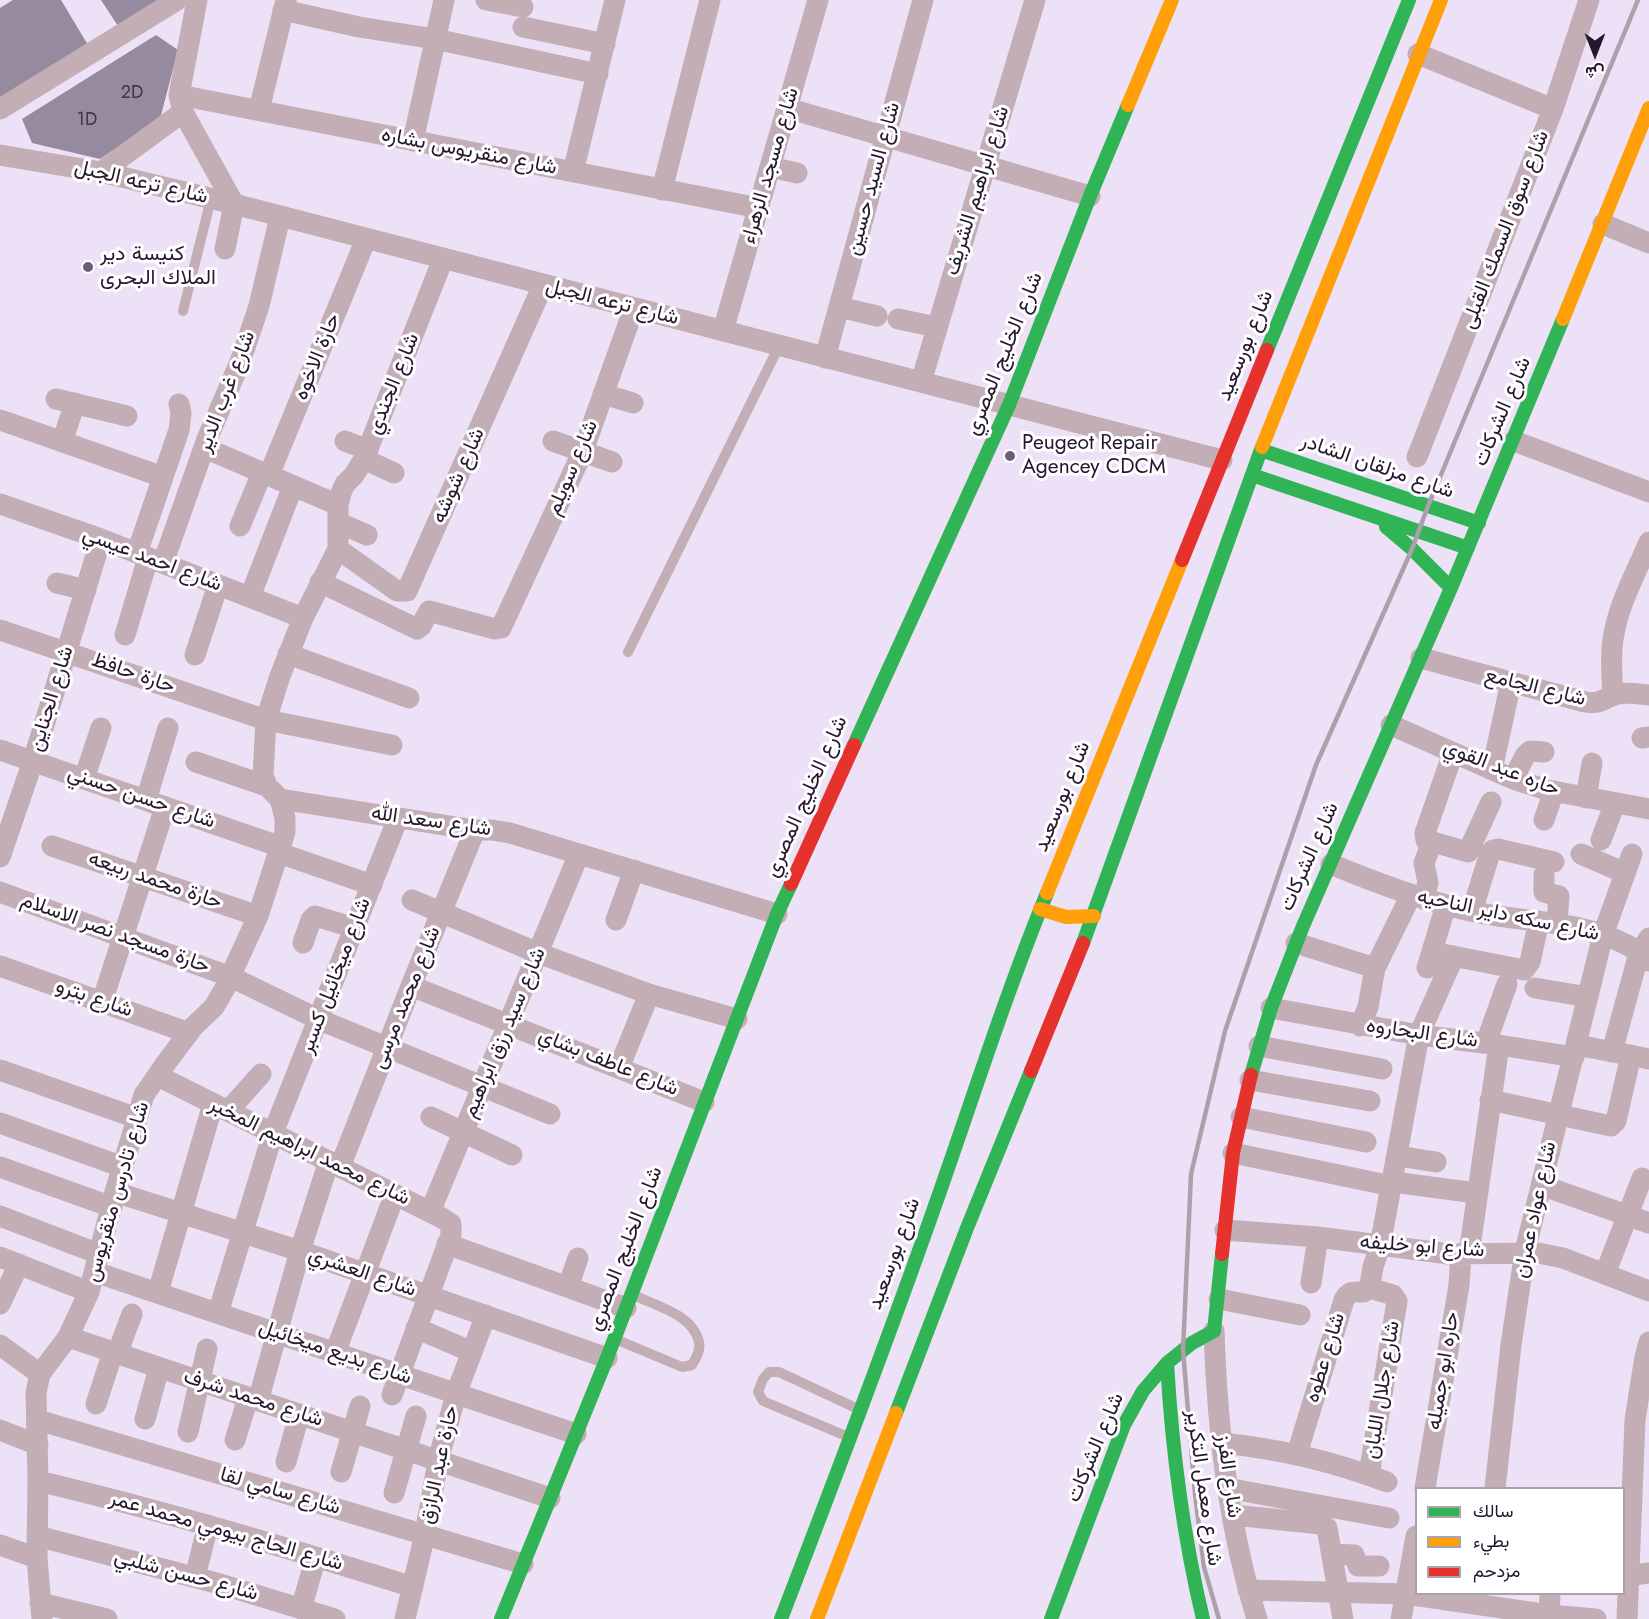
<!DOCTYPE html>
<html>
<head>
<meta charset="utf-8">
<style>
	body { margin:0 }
	#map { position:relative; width:1649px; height:1619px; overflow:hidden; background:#ece1f6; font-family:Jost,Vazirmatn,sans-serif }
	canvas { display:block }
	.legend { position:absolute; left:1415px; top:1487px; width:210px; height:108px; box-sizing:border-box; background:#fff; border:2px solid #a7a2ab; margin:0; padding:8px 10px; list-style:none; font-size:18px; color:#24172e }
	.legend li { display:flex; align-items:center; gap:12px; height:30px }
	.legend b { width:30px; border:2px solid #a7a2ab }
	.north { position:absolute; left:1565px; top:24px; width:60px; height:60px; -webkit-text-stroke:4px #fff; paint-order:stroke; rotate:180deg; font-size:16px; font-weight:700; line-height:24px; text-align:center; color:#24172e }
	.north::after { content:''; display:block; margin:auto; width:21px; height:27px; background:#24172e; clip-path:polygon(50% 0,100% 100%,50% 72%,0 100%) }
</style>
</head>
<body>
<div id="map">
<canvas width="1649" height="1619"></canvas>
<ul class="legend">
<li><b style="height:8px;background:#30b455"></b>سالك</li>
<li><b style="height:8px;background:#ff9f0a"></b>بطيء</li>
<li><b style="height:8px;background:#e5322d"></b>مزدحم</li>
</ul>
<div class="north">ش</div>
</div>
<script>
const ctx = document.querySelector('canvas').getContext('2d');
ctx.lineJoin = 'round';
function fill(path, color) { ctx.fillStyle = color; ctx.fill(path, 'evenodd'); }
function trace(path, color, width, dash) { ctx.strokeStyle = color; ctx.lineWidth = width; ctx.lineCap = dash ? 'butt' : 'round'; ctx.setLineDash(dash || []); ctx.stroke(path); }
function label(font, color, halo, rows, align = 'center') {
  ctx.font = font + ' Jost,Vazirmatn,sans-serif'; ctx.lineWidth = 6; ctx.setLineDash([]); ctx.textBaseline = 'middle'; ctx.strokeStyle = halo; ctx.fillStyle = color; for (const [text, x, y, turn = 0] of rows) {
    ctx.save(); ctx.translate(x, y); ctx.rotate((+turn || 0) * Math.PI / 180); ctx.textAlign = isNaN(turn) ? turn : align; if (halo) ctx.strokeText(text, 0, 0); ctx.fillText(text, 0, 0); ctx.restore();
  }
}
fill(new Path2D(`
	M13 0H61L88 45 0 100V8Z
	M101 0H160L118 26Z
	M156 35 178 50 160 119 100 159 32 143 22 119Z`), '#958a9e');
trace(new Path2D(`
	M183 311 211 199
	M628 652 779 346
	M615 1339 682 1367 692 1365C696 1358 701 1350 699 1342 693 1314 654 1305 631 1294
	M846 1436 763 1401 758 1392 763 1379 769 1372H779L858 1409`), '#c2aeb4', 10);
trace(new Path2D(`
	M197 0 179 95 183 112 234 204 225 249
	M486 0 523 7
	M283 10 359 27 435 39 598 74
	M523 27 605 44
	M1418 54 1553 109
	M179 95 759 208
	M787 108 1090 196
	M0 109 177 0
	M259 110 286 0
	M413 141 444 0
	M0 155 101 172 234 204 1222 460
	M770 167 797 173
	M101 172 183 112
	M573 172 615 0
	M662 190 710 0
	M1603 224 1649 243
	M839 307 877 316
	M898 319 937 327
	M723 331 818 0
	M825 358 923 0
	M921 382 1035 0
	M603 394 633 403
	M56 399 127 416
	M0 420 163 477
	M345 441 368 450
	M553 441 612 462
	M1514 441 1649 492
	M62 442 75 403
	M205 448 338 505
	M1417 457 1553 109 1589 0
	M364 459 394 473
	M269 475 366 239
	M0 504 101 539 303 618
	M339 523 367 535
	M240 526 262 473
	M338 549 397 591H407L543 285
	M137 553 179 430 181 413 179 404
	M163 563 207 439 240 362 259 306 280 217
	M320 582 417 629 421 626 429 611 495 629 501 628 583 451 634 308
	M57 583 86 590
	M250 597 293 486
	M0 630 266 720 392 745
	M125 635 148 558
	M288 654 409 698
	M195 655 218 585
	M1421 658 1585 702C1602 705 1604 697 1618 694 1629 692 1639 694 1649 695
	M1613 696C1612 677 1610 658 1613 639 1618 605 1636 573 1649 542
	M1391 725 1513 779 1547 790 1649 809
	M1642 738 1649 737
	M0 750 281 847
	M1453 753 1425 833 1426 840 1468 852 1491 802
	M196 762 267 786
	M1492 770 1511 682
	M84 779 101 728
	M1513 779 1525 756 1530 751 1544 752
	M1586 798 1592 763
	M280 799 475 830H492L510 833 777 914
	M146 800 168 728
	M1544 820 1554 791
	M1601 840 1615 803
	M52 846 258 916
	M279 853 372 885
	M1581 854 1625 873
	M0 857 33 761 101 539
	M1331 864C1376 883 1422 900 1470 911 1522 923 1578 919 1627 945 1635 949 1642 956 1649 961
	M1544 875V892L1559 896 1557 923
	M0 892 231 977 320 1020 550 1114
	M1423 899 1428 883 1424 863 1432 842
	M412 900 538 953 649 994 737 1019
	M1472 911 1490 853 1493 850 1498 849 1554 862
	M616 920 634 870
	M303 943 311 920 315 916 355 928
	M1296 943 1375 968
	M1432 952 1524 970 1530 962 1539 921
	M0 966 189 1033
	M1427 968 1446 905
	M411 986 704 1102
	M1535 988 1588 997
	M102 1002 165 807
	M1271 1008 1419 1035 1499 1045 1574 1057
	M1360 1026 1368 1007 1375 968 1411 895
	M1486 1043 1507 984
	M1577 1045 1649 1059
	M1259 1046 1382 1069
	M1612 1052 1639 953 1649 938
	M619 1068 649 994
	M0 1070 137 1118
	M158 1076 442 1218 451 1224V1235L392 1395
	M1250 1080 1370 1101
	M1490 1100 1611 1126 1616 1121 1631 1055
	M228 1111 261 1074
	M431 1117 512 1155
	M1241 1117 1366 1142
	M0 1123 123 1167
	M1233 1153 1392 1186
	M1398 1156 1436 1162
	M0 1167 112 1207
	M340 1167 411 986 475 830
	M1393 1182 1476 1193
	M1541 1185 1649 1223
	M115 1192 300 1251 607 1358
	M430 1212 579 854
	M0 1216 99 1254
	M1225 1230 1318 1237 1449 1254 1538 1253 1563 1258 1649 1291
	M447 1244 626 1308
	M1469 1254 1499 1045
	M0 1257 89 1292
	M95 1272 576 1434
	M1605 1274 1642 1178
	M1311 1283 1318 1237
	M568 1287 578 1258
	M158 1292 213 1104
	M1219 1299 1300 1315
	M0 1304 19 1264
	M218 1313 273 1133 398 818
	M416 1328 472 1352
	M1214 1331C1217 1427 1228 1527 1257 1619
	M68 1337 550 1498
	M0 1345 40 1374
	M335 1353 395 1194
	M117 1354 132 1314
	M258 1401 300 1251 329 1161
	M96 1404 113 1352
	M145 1419 159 1368
	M38 1420 523 1564
	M0 1430 38 1445
	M188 1432 207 1349
	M235 1440 248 1398
	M1222 1443C1280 1449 1333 1461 1387 1482
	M1297 1454 1344 1300C1349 1290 1354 1292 1364 1292L1370 1285 1373 1267 1380 1246 1419 1035 1454 956
	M286 1462 299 1415
	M341 1472 360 1406
	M1369 1475 1397 1301 1393 1295 1376 1290 1370 1285
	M38 1481C165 1511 288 1548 413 1587
	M1227 1488 1389 1518
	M1425 1488 1459 1285 1461 1254
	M1495 1488 1511 1345 1525 1251 1603 935 1632 854
	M394 1493 416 1416
	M1233 1515 1321 1524 1327 1528 1343 1619
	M37 1536 220 1584 335 1619
	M0 1545 37 1558
	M1333 1554 1354 1555 1358 1566H1379
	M1628 1576 1649 1573
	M195 1577 208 1525
	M1248 1590 1406 1594 1549 1615 1596 1619
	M40 1603 107 1619
	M301 1609 316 1557
	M42 1619 37 1558 38 1481 36 1393 40 1374 68 1337 89 1292 115 1192 144 1095 166 1063 193 1027 214 1007 225 988 258 916 285 832V818L280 799 267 786 263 775 266 720 280 676 303 618 338 549V505L341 493 345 484 354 475 364 459 443 259
	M405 1619 425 1534 438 1461 456 1394 486 1315
	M1401 1619 1416 1536
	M1549 1619 1550 1594
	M1627 1619 1635 1420 1645 1357 1649 1342`), '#c2aeb4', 21);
trace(new Path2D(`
	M1267 350 1409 0
	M1261 450 1479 523
	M1252 475 1468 548
	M1386 527 1412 549 1451 588
	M854 745 1009 405 1090 196 1128 105
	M1083 943 1262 447
	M1251 1075 1271 1008 1303 926 1451 588 1563 319
	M1167 1363C1172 1450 1183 1535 1203 1619
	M896 1413 967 1228 1031 1071
	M501 1619 607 1358 777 914 791 884
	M781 1619C833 1484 884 1350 932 1214 970 1107 1004 998 1047 893
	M1051 1619 1124 1425 1143 1391 1167 1363 1192 1343 1214 1331 1222 1254`), '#30b455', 14);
trace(new Path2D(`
	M1128 105 1172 0
	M1563 319 1649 108
	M1262 447 1441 0
	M1047 893 1182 560
	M1040 909 1066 917 1094 916
	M817 1619 896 1413`), '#ff9f0a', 14);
trace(new Path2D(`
	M1182 560 1267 350
	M791 884 854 745
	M1031 1071 1083 943
	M1222 1254 1233 1153 1251 1075`), '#e5322d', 14);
trace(new Path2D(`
	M1219 1619 1204 1567 1195 1494 1183 1350 1191 1174 1225 1031 1316 765 1412 549 1428 506 1638 0`), '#ada0ab', 4.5);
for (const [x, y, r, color] of [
	[88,267,6,"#6a5e74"],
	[1010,456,6,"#6a5e74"]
]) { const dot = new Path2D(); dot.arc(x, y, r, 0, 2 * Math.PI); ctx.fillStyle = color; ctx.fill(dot); trace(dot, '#fff', 2); }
label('18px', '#40344a', null, [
	["2D",132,94],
	["1D",87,121]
]);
label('21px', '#24172e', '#fff', [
	["شارع منقريوس بشاره",469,152,11],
	["شارع مسجد الزهراء",771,166,-74],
	["شارع السيد حسين",874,179,-75],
	["شارع ترعه الجبل",141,183,13],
	["شارع ابراهيم الشريف",978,191,-73],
	["شارع سوق السمك القبلى",1506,230,-69],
	["شارع ترعه الجبل",612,303,14],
	["شارع بورسعيد",1246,346,-68],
	["شارع الخليج المصري",1005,354,-68],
	["حارة الاخوه",318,357,-68],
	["شارع الجندي",394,384,-68],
	["شارع غرب الدير",227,392,-69],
	["شارع الشركات",1503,412,-67],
	["شارع مزلقان الشادر",1377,467,19],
	["شارع سويلم",573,468,-67],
	["شارع شوشه",459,476,-66],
	["شارع احمد عيسي",152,560,21],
	["حارة حافظ",133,674,19],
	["شارع الجامع",1535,688,14],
	["شارع الجناين",52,699,-73],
	["حاره عبد القوي",1501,769,21],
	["شارع الخليج المصري",807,797,-66],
	["شارع بورسعيد",1063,797,-68],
	["شارع حسن حسني",141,798,19],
	["شارع سعد الله",431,822,8],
	["شارع الشركات",1310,857,-66],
	["حارة محمد ربيعه",155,881,19],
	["شارع سكه داير الناحيه",1508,916,12],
	["حارة مسجد نصر الاسلام",115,934,20],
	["شارع ميخائيل كسبر",336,976,-69],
	["شارع محمد مرسى",407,998,-68],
	["شارع بترو",94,999,19],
	["شارع سيد رزق ابراهيم",505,1033,-67],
	["شارع البحاروه",1422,1034,8],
	["شارع عاطف بشاي",608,1063,22],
	["شارع محمد ابراهيم المخبر",309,1152,26],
	["شارع تادرس منقريوس",118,1192,-74],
	["شارع عواد عمران",1536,1210,-78],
	["شارع ابو خليفه",1422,1247,4],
	["شارع الخليج المصري",626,1249,-69],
	["شارع بورسعيد",895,1254,-70],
	["شارع العشري",362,1273,19],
	["شارع بديع ميخائيل",335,1353,19],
	["شارع عطوه",1326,1358,-73],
	["حاره ابو جميله",1444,1371,-81],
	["شارع جلال اللبان",1383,1390,-81],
	["شارع محمد شرف",253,1399,18],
	["شارع الشركات",1096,1448,-67],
	["حارة عبد الرازق",440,1465,-78],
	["شارع الفرز",1228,1476,82],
	["شارع معمل التكرير",1203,1488,82],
	["شارع سامي لقا",280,1492,16],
	["شارع الحاج بيومي محمد عمر",226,1532,16],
	["شارع حسن شلبي",186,1576,15]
]);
label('21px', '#24172e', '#fff', [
	["كنيسة دير",100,255],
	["الملاك البحرى",100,279],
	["Peugeot Repair",1022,444],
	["Agencey CDCM",1022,468]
], 'left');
</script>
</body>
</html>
